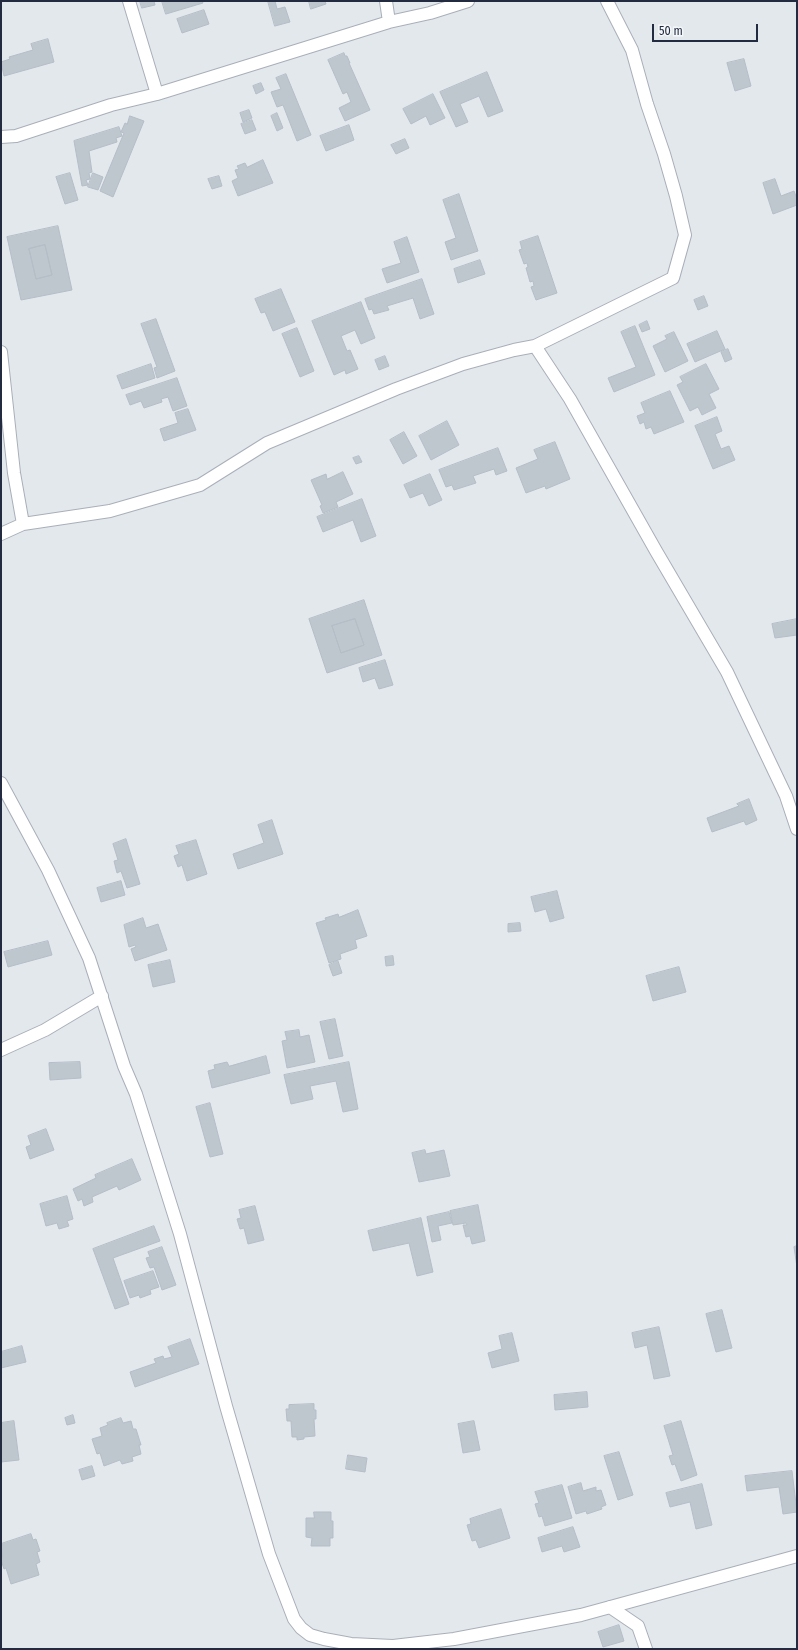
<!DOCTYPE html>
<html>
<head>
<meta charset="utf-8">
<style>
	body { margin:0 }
	#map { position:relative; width:798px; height:1650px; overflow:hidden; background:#e3e8ed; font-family:"Fira Sans Condensed",sans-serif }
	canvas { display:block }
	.frame { position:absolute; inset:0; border:2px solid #222b3f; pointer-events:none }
	.scale { position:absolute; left:652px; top:24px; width:106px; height:18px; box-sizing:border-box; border:2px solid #222b3f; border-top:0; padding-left:5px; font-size:12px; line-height:14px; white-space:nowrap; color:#222b3f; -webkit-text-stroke:3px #f4f7f9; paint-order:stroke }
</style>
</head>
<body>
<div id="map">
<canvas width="798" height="1650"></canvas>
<div class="frame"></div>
<div class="scale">50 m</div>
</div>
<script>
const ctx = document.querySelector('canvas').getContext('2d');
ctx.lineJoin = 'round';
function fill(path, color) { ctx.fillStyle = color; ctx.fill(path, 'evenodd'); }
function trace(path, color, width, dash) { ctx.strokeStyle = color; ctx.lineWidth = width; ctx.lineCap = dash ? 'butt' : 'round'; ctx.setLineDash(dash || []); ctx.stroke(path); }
const building = new Path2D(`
	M140 1H154L155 5 142 8Z
	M162 1H202L203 3 166 14Z
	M268 1H275L277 9 285 7 290 22 275 26Z
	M309 1H325L326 4 311 9Z
	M204 10 209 24 182 33 177 19Z
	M48 39 54 62 4 76 1 62 10 59 9 57 33 50 31 44Z
	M344 53 345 56H347L350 63H349L370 110 345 121 339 108 351 102 347 92 343 94 328 60Z
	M744 59 751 86 735 91 727 63Z
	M487 72 503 111 488 117 479 96 460 104 468 122 456 127 440 92Z
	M286 74 311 135 297 141 283 105 277 107 271 92 281 89 276 78Z
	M261 83 264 90 256 94 253 86Z
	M433 94 445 118 430 125 426 116 411 124 403 109Z
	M249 110 252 118 243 122 240 113Z
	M277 113 283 128 277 131 271 116Z
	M130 116 144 121 113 197 100 191 124 133 121 132 125 123 127 124Z
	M252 120 256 130 245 134 241 124Z
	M349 125 354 140 326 151 320 136Z
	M119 127 122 136 116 138 117 142 89 151 92 172 89 173 90 179 86 180 88 185 82 186 74 141Z
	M405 139 409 148 396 154 391 145Z
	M263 160 273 183 238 196 232 181 238 178 235 170 239 169 237 166 245 163 247 167Z
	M70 173 78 200 65 204 56 177Z
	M93 173 103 177 98 190 88 187Z
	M219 176 222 186 212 189 208 179Z
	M775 179 781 196 794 191 797 199V205L773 214 763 183Z
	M459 194 478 251 451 260 445 242 456 238 443 200Z
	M58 226 72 290 21 300 7 237ZM45 245 52 275 36 279 29 249Z
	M538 236 557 293 536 300 531 287 534 286 533 281 530 282 526 268 528 267 527 263 524 264 519 250 522 249 520 242Z
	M407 237 419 272 387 283 382 269 401 263 394 242Z
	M45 245 52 275 36 279 29 249Z
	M480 260 485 274 458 283 454 269Z
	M422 279 434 314 420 319 413 298 387 306 389 310 374 314 372 309 369 310 365 299Z
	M281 289 295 322 273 331 265 312 261 313 255 299Z
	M704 296 708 306 698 310 694 300Z
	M361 302 375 338 361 344 355 330 341 336 347 351 350 350 358 369 346 374 345 370 334 375 312 321Z
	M156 319 175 371 157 378 154 368 157 367 141 324Z
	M647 321 650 329 642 332 639 325Z
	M635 326 655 375 614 392 608 378 636 367 621 332Z
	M297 328 314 371 300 377 282 334Z
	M717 331 725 349 695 362 687 344Z
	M674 332 688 361 665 372 653 346 667 339 665 336Z
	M728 349 732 359 725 362 721 352Z
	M385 356 389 366 379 370 375 360Z
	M151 364 155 378 122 389 117 376Z
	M706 364 719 389 709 394 716 408 702 415 698 407 690 411 677 385 683 382 680 377Z
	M177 378 187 406 173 411 168 397 161 399 162 402 144 408 141 401 130 405 126 395Z
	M670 391 684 422 654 434 651 427 646 429 644 422 640 424 637 416 645 413 641 403Z
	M188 409 196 430 164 441 160 429 178 423 175 413Z
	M717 417 722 431 715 434 721 449 729 446 735 460 713 469 695 426Z
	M447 421 459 445 431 460 419 436Z
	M404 432 417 456 403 464 390 440Z
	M555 442 570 479 546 489 545 486 526 493 516 468 538 459 534 450Z
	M498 448 507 471 496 475 494 469 473 476 476 483 454 490 452 485 446 487 439 470Z
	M359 456 362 462 356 464 353 458Z
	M343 472 353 494 336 502 338 507 323 513 320 506 322 505 311 480 326 474 327 479Z
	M430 474 442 500 429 506 423 493 410 498 404 485Z
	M362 499 376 536 361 542 353 520 323 532 317 517Z
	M364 600 382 655 327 673 309 619ZM355 619 364 645 341 653 332 626Z
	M355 619 364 645 341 653 332 626Z
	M797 619V637V635L775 638 772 624Z
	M385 660 393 685 379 689 375 678 363 682 359 668Z
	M749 799 757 820 746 825 744 821 712 832 707 818 739 806 737 804Z
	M272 820 283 854 238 869 233 854 264 843 258 825Z
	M126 839 140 884 127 888 121 871 117 873 114 861 118 860 113 844Z
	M196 840 207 874 187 881 182 865 178 867 174 856 179 854 176 846Z
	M121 881 125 895 101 902 97 888Z
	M557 891 564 918 550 922 546 909 535 912 531 897Z
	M358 910 367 936 355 940 357 948 340 954 341 959 329 963 316 923 326 920 325 918 338 914 339 917Z
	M143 918 146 928 158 924 167 950 135 961 131 949 136 947 135 945 129 947 124 925Z
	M520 923 521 931 508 932V924Z
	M48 941 52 955 8 967 4 952Z
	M393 956 394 965 386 966 385 957Z
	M170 960 175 982 153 987 148 965Z
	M338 961 342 973 333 976 329 965Z
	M679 967 686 992 653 1001 646 976Z
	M335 1019 343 1056 329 1059 320 1022Z
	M299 1030 300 1037 309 1035 315 1062 287 1068 282 1041 287 1040 285 1032Z
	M266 1056 270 1073 212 1088 208 1071 215 1069 214 1065 227 1062 229 1066Z
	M80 1062 81 1078 50 1080 49 1063Z
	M349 1062 358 1109 343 1112 336 1081 310 1086 313 1099 291 1104 284 1075Z
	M210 1103 223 1154 210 1157 196 1107Z
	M46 1129 54 1150 30 1159 26 1147 31 1145 28 1136Z
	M425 1150 426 1154 444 1150 450 1176 419 1182 412 1153Z
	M132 1159 141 1180 119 1190 117 1186 92 1197 93 1202 84 1206 82 1199 78 1201 73 1189 96 1178 95 1175Z
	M67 1196 73 1219 67 1221 69 1226 59 1229 57 1223 46 1226 40 1204Z
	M478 1205 485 1241 472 1244 470 1236 466 1237 463 1225H467L466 1223 453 1225 450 1211Z
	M255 1206 264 1240 248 1244 244 1228 240 1229 237 1219 241 1218 239 1210Z
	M449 1212 452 1223 438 1226 441 1240 432 1242 427 1217Z
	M421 1218 433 1272 417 1276 409 1243 373 1251 368 1231Z
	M154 1226 160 1241 113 1258 129 1304 115 1309 93 1249Z
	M797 1246V1267L794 1247Z
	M162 1247 176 1285 162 1290 154 1267 150 1268 146 1258 150 1257 148 1252Z
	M153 1271 159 1287 150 1290 151 1294 140 1298 139 1295 130 1298 124 1281Z
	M722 1310 732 1348 716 1352 706 1314Z
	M659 1327 670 1376 654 1379 647 1345 635 1348 632 1333Z
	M512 1333 519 1361 492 1368 488 1353 502 1349 499 1336Z
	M190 1339 199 1364 135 1387 130 1372 156 1363 154 1359 163 1356 164 1359 172 1357 168 1347Z
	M22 1346 26 1362 1 1368V1352Z
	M587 1392 588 1407 555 1410 554 1395Z
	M314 1404V1410H316V1419H314L315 1436 304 1437V1439L297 1440V1437H292L291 1421H287L286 1409H289V1405Z
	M73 1415 75 1423 67 1425 65 1418Z
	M121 1418 123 1423 131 1421 133 1429H136L141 1445H139L141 1454 132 1457 133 1461 122 1464 120 1460 104 1466 100 1453 97 1454 92 1439 102 1436 100 1428 108 1425 107 1423Z
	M14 1421 19 1460 1 1462V1423Z
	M474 1421 480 1450 463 1453 458 1424Z
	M681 1421 697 1475 681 1481 675 1464 672 1465 669 1456 673 1455 664 1426Z
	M619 1452 633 1495 618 1500 604 1456Z
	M348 1455 367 1458 365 1472 346 1469Z
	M92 1466 95 1476 82 1480 79 1470Z
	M792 1471 797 1512 783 1514 779 1487 747 1491 745 1476Z
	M581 1483 583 1491 596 1487V1491L601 1490 606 1505 601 1507 602 1509 587 1514 586 1511 576 1514 568 1487Z
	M702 1484 712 1525 696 1529 690 1502 670 1507 666 1493Z
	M562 1485 572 1518 545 1526 542 1516 539 1517 535 1504 539 1503 535 1492Z
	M501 1509 510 1538 479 1548 476 1540 472 1541 467 1525 471 1524 470 1519Z
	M314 1512H331V1521H333V1538H330V1546H311L312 1538 306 1537V1518H314Z
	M573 1527 580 1547 564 1552 562 1546 542 1552 538 1538Z
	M31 1534 33 1540 36 1539 40 1551 37 1552 40 1562 36 1564 39 1575 11 1584 6 1568 4 1569 1 1560 2 1556 1 1544Z
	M619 1625 624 1641 603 1647 598 1632Z`);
fill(building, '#bec6ce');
trace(building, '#b5bdc7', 1);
const street = new Path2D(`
	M129 1 157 94
	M386 1 389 22
	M1 137 16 136 111 105 157 94 389 22 430 13 468 1
	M535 346 570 399 656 551 727 672 786 796 797 829
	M1 352 14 473 23 524
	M1 534 23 524 110 511 200 485 267 443 396 389 463 364 514 350 535 346 673 278 685 235 676 196 664 154 647 104 632 50 607 1
	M1 783 48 870 89 958 124 1066 136 1094 180 1234 226 1406 269 1554 294 1619 301 1628 310 1635 324 1639 351 1644 393 1646 454 1639 581 1615 797 1556
	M1 1050 45 1030 102 996
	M610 1607 638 1626 646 1649`);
trace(street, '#a9afb9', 14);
trace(street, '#fff', 12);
</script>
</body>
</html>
